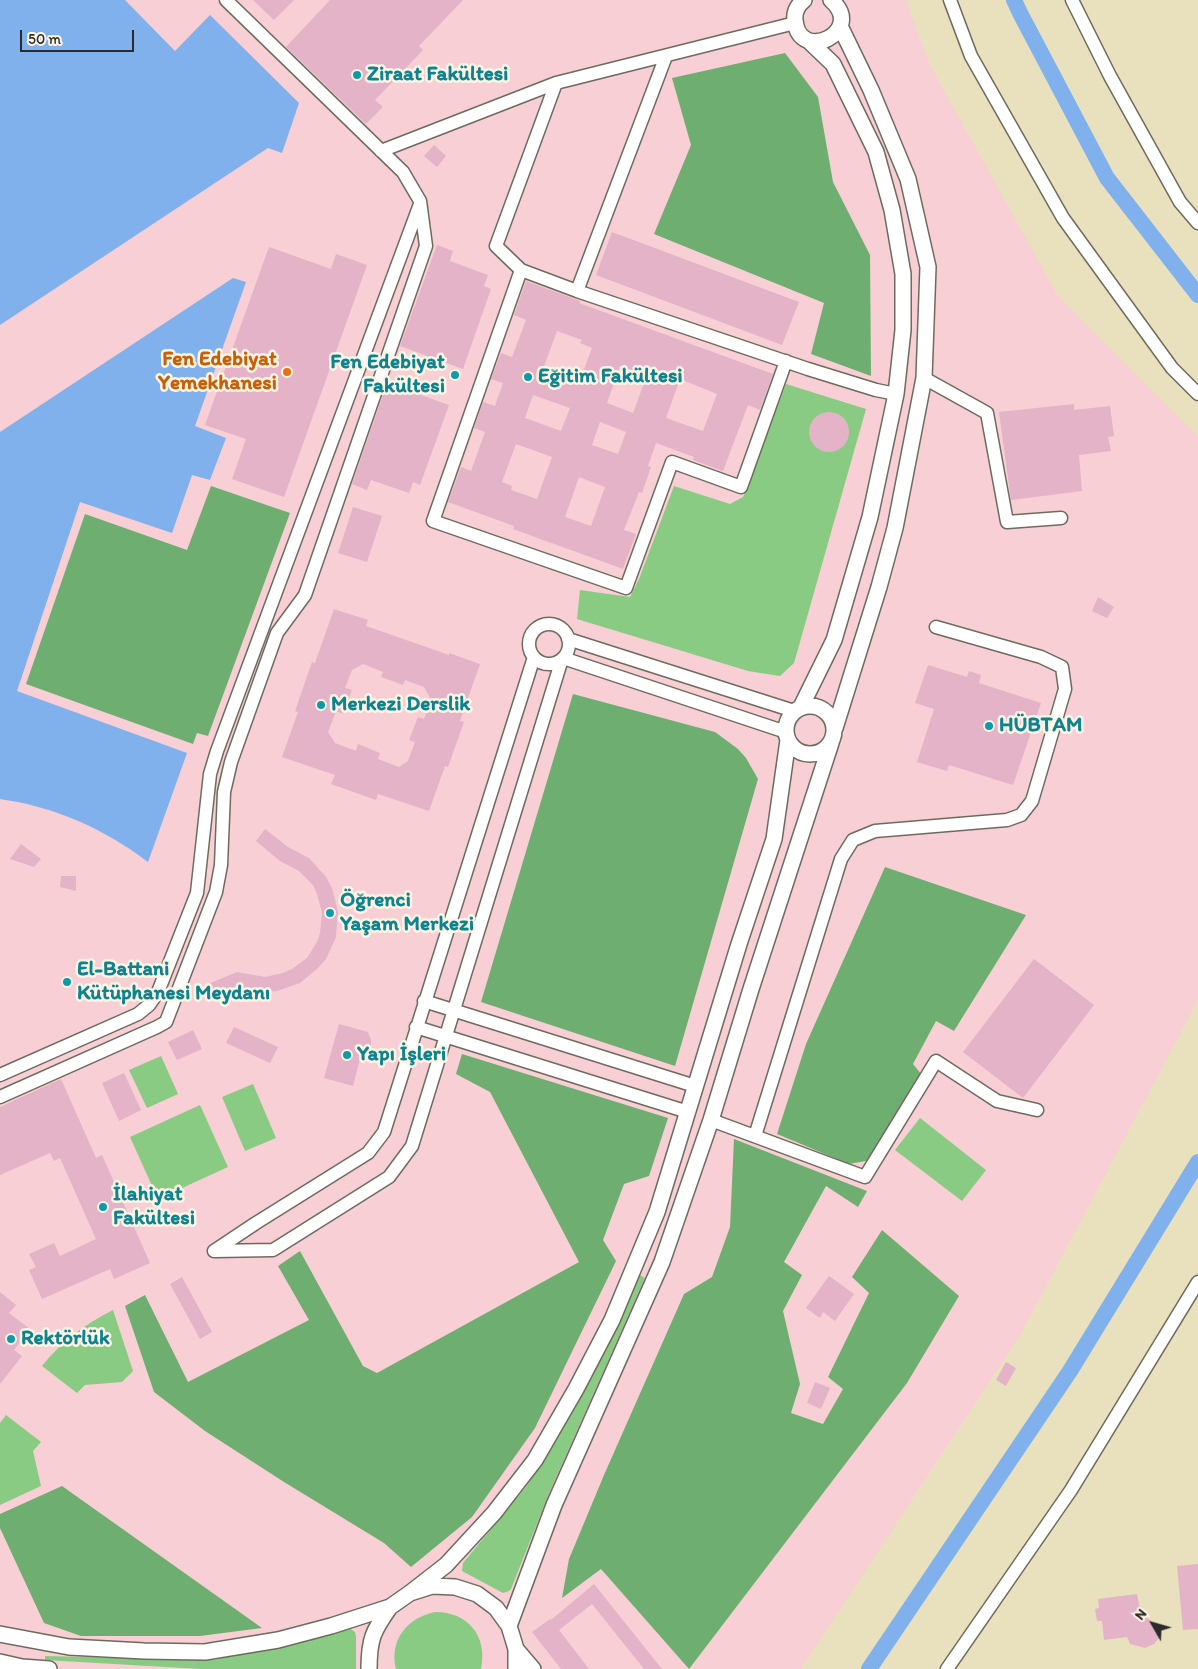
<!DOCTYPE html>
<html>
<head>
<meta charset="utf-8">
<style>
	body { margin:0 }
	#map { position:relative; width:1198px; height:1669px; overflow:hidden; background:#e9e1be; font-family:Itim,sans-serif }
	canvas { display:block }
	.north { position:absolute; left:1128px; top:1599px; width:50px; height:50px; -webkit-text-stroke:4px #fcf5e5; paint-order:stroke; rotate:308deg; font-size:14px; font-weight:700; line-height:20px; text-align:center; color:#2b2b2b }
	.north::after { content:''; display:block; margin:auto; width:18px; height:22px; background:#2b2b2b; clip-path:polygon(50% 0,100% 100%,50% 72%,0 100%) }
	.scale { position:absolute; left:20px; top:30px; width:114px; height:22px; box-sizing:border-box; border:2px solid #2b2b2b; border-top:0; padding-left:6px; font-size:15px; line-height:18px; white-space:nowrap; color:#2b2b2b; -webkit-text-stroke:4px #fcf5e5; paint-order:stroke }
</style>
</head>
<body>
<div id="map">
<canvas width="1198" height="1669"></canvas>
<div class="north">N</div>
<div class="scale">50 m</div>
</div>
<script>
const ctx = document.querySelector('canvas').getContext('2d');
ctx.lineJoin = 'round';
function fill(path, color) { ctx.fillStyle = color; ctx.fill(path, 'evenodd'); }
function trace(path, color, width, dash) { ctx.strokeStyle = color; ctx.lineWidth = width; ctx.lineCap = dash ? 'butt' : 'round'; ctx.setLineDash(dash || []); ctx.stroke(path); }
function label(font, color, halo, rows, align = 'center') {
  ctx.font = font + ' Itim,sans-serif'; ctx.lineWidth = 5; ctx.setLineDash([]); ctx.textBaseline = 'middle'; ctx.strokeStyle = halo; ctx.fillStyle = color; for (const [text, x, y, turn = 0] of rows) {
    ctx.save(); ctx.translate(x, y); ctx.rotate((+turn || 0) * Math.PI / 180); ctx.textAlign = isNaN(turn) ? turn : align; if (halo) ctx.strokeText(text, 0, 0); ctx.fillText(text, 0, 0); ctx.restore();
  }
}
fill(new Path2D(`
	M0 0H906L930 65 1058 296 1198 437V1000L1022 1332 801 1669H0Z`), '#f7cfd5');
fill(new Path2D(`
	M786 384 866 409 794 663 780 676 748 671 577 619 580 590 630 597 639 579 674 486 730 504 743 497Z
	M161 1056 178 1094 147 1108 129 1070Z
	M253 1084 276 1138 245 1151 222 1097Z
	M200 1105 228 1167 158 1199 130 1137Z
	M920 1118 986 1170 962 1201 895 1150Z
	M640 1275 645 1278 550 1491 511 1589 509 1591 503 1593 462 1571 463 1563 527 1486 567 1420Z
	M113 1310 133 1371 122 1382 85 1385 77 1393 42 1366C62 1341 85 1324 113 1310Z
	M6 1415 41 1442 33 1451 41 1486 0 1505V1423Z
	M435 1612C468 1612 488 1636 481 1669H396C389 1640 407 1618 435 1612Z
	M348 1627 355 1632 356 1636V1669H201L45 1660V1656L214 1660Z`), '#89cb83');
fill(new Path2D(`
	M785 53 818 97 833 182 870 255 871 376 811 354 824 303 654 234 691 145 672 78Z
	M211 486 290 513 208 736 197 733 193 744 26 684 85 514 187 550Z
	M573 694 715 732 738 749 746 758 758 779 675 1066 481 1002Z
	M885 867 1026 915 954 1031 936 1021 913 1064 922 1075 871 1160 849 1164 777 1134 806 1044Z
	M462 1054 668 1118 649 1176 624 1184 603 1240 616 1261 535 1428 472 1517 411 1567 384 1543 284 1482 205 1431 154 1392 125 1306 145 1295 188 1382 309 1320 278 1266 300 1251 363 1366 377 1373 579 1262 490 1092 456 1074Z
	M734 1139 867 1191 858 1207 826 1186 784 1262 802 1275 783 1311 800 1384 791 1413 823 1424 843 1389 828 1377 869 1293 852 1277 882 1230 959 1296 907 1383 689 1669 601 1569 562 1598 569 1559 604 1475 684 1294 712 1277 730 1227Z
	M62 1486 262 1628 200 1636H81L44 1623 0 1528V1514Z`), '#6eaf71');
fill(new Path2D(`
	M0 0H125L175 51 210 15 299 103 282 153 268 148 0 325Z
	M233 278 246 282 195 426 226 438 210 480 192 475 172 533 80 502 17 691 187 753 148 862C103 828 55 807 0 799V432Z`), '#81b1ec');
trace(new Path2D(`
	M1014 0 1020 13 1107 178 1198 295
	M869 1669 1070 1371 1198 1162`), '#81b1ec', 16);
fill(new Path2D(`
	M253 0H294L274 20Z
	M330 0H463L419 46 423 50 375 100 383 107 366 124 286 47Z
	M434 145 446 156 437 167 424 156Z
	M612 232 799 302 782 345 596 275Z
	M437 245 453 251 450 261 488 275 484 286 491 289 463 369 400 346Z
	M269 247 331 269 336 254 367 265 284 497 232 479 246 439 205 425Z
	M526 281 580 301 579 303 773 374 760 410 748 405 723 471 693 460 694 457 656 443 648 466 651 467 642 493 639 492 624 530 636 534 623 569 513 529 514 526 448 502 461 467 471 471 485 432 474 428 483 402 495 406 503 383 491 379 501 353 512 357 526 320 514 315ZM557 331 582 340 580 343 592 348 579 383 543 369ZM620 366 647 375 633 413 607 403ZM680 379 717 394 703 431 666 418ZM533 395 570 408 561 431 525 418ZM600 422 626 432 618 454 592 445ZM516 444 552 457 537 499 511 490 512 486 502 482ZM579 477 605 487 591 526 565 517Z
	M387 383 449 405 420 485 413 482 409 493 371 480 367 490 352 484Z
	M1074 404V410L1110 406 1114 436 1108 437 1111 451 1079 455 1082 491 1011 500 999 412Z
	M809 432a20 20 0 1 1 40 0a20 20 0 1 1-40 0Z
	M353 507 382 516 367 562 338 553Z
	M1098 597 1114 607 1107 618 1092 611Z
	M334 609 368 620 366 626 449 655V653L480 664 460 721 464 722 448 767 445 766 429 811 378 794 376 800 331 784 335 775 282 757 298 712 295 711 312 662 315 663ZM363 664 383 672 381 677 403 685 405 680 424 687 431 700 424 719 418 717 409 740 415 742 408 761 399 767 378 759 380 753 358 744 356 751 335 743 328 732 336 711 343 714 352 690 345 688 352 670Z
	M928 665 967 677 969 671 981 675 979 683 1041 703 1013 785 949 765 947 771 917 762 934 709 915 703Z
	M265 829 288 847 309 858 326 877 332 888 338 912 336 937 326 959 318 968 300 983 277 991 265 992 233 987 213 996 208 984 237 972 265 977 283 973 292 969 307 958 317 942 320 933 322 913 317 894 313 885 299 871 280 861 256 841Z
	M21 844 41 859 34 867 10 859Z
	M61 876H76V891L60 887Z
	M1034 959 1094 1005 1023 1098 963 1052Z
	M339 1024 368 1032 371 1040V1049L368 1053 360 1059 353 1086 324 1078Z
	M234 1027 278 1047 270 1063 226 1043Z
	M193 1030 202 1049 177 1060 168 1042Z
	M124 1073 141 1110 119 1121 102 1083Z
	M61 1079 96 1158 102 1155 150 1263 114 1279 110 1269 42 1299 29 1270 36 1267 29 1254 54 1243 60 1256 96 1239 60 1158 54 1161 50 1153 0 1175V1107Z
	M829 1276 854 1294 835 1321 823 1312 820 1318 806 1308Z
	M182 1277 212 1332 200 1339 170 1284Z
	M0 1292 16 1305 9 1313 30 1329 14 1350 22 1356 0 1384Z
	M1006 1362 1016 1368 1006 1386 996 1380Z
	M815 1382 830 1388 821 1409 807 1403Z
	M1198 1564V1629L1183 1630 1177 1566Z
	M594 1584 662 1669H644L592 1604 559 1630 589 1669H561L532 1632 550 1619 551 1620Z
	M1137 1594 1141 1614 1150 1620 1158 1628 1160 1637 1154 1644 1145 1648 1130 1644 1127 1637 1104 1640 1102 1621H1097L1095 1609 1099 1608 1098 1599Z`), '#e4b3c7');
const minor = new Path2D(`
	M950 0 971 56 1063 218 1172 368 1198 394
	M1072 0 1110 76 1180 202 1198 223
	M556 83 496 246 521 270 433 521 626 588 672 462 741 487 786 361
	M381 151 556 83 795 23
	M521 270 577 291 666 56
	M577 291 808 369 876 390 896 394
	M924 378 987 413 1007 522 1061 518
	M529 644a20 20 0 1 1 40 0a20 20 0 1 1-40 0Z
	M568 639 794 711
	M563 658 786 732
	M424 1001 695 1086
	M416 1027 688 1112
	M0 1075 138 1014 149 1005 158 992 197 893 210 774 217 751 420 204
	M0 1097 157 1027 166 1022 216 892 221 865 224 792 231 762 277 633 305 595 426 246 420 201 403 172 226 0
	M711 1120 865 1177 936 1061 997 1101 1037 1110
	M755 1136 841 859 853 840 875 831 1007 820 1021 815 1032 801 1065 689 1062 667 1041 657 936 627
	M214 1251 273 1250 389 1177 412 1146 562 659
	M214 1251 256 1223 368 1153 384 1132 534 657
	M947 1669 1071 1490 1198 1282`);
const tertiary = new Path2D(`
	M804 0C798 5 794 12 795 20 799 65 867 31 831 0
	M786 730a24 24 0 1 1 48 0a24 24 0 1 1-48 0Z
	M801 707 834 640 870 517 896 394 903 330V274L892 210 876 152 833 64 809 41
	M835 728 879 587 895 528 924 378 928 267 908 179 871 90 840 26
	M410 1593 446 1565 494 1513 535 1460 576 1389 612 1320 657 1212 739 944 774 839 788 740
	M509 1626 554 1505 662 1262 711 1120 751 989 831 743
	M0 1634 69 1647 144 1651 205 1652 278 1640 331 1626 390 1607 410 1593 432 1586 455 1587 477 1594 496 1608 509 1626 516 1649V1669
	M516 1649 533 1669
	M0 1662 22 1667 49 1669
	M369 1669C369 1639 373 1631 390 1607`);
trace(minor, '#6e6b5e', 15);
trace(tertiary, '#6e6b5e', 18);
trace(minor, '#fff', 12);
trace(tertiary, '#fff', 15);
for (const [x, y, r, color] of [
	[357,75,5,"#0f9aa8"],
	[287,372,5,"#e8710a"],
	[455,375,5,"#0f9aa8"],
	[528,377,5,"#0f9aa8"],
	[321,705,5,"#0f9aa8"],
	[989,726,5,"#0f9aa8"],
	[330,913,5,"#0f9aa8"],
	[67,982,5,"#0f9aa8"],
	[347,1055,5,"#0f9aa8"],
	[103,1207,5,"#0f9aa8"],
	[11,1339,5,"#0f9aa8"]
]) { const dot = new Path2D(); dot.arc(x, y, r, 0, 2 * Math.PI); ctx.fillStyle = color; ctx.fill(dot); trace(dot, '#fcf5e5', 2); }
label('bold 21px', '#0d838f', '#fcf5e5', [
	["Ziraat Fakültesi",367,75],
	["Fen Edebiyat",445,363,"right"],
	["Fakültesi",445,387,"right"],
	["Eğitim Fakültesi",538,377],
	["Merkezi Derslik",331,705],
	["HÜBTAM",999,726],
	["Öğrenci",340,901],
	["Yaşam Merkezi",340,925],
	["El-Battani",77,970],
	["Kütüphanesi Meydanı",77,994],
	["Yapı İşleri",357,1055],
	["İlahiyat",113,1195],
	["Fakültesi",113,1219],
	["Rektörlük",21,1339]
], 'left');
label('bold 21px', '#c56008', '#fcf5e5', [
	["Fen Edebiyat",277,360],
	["Yemekhanesi",277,384]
], 'right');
</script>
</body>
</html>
